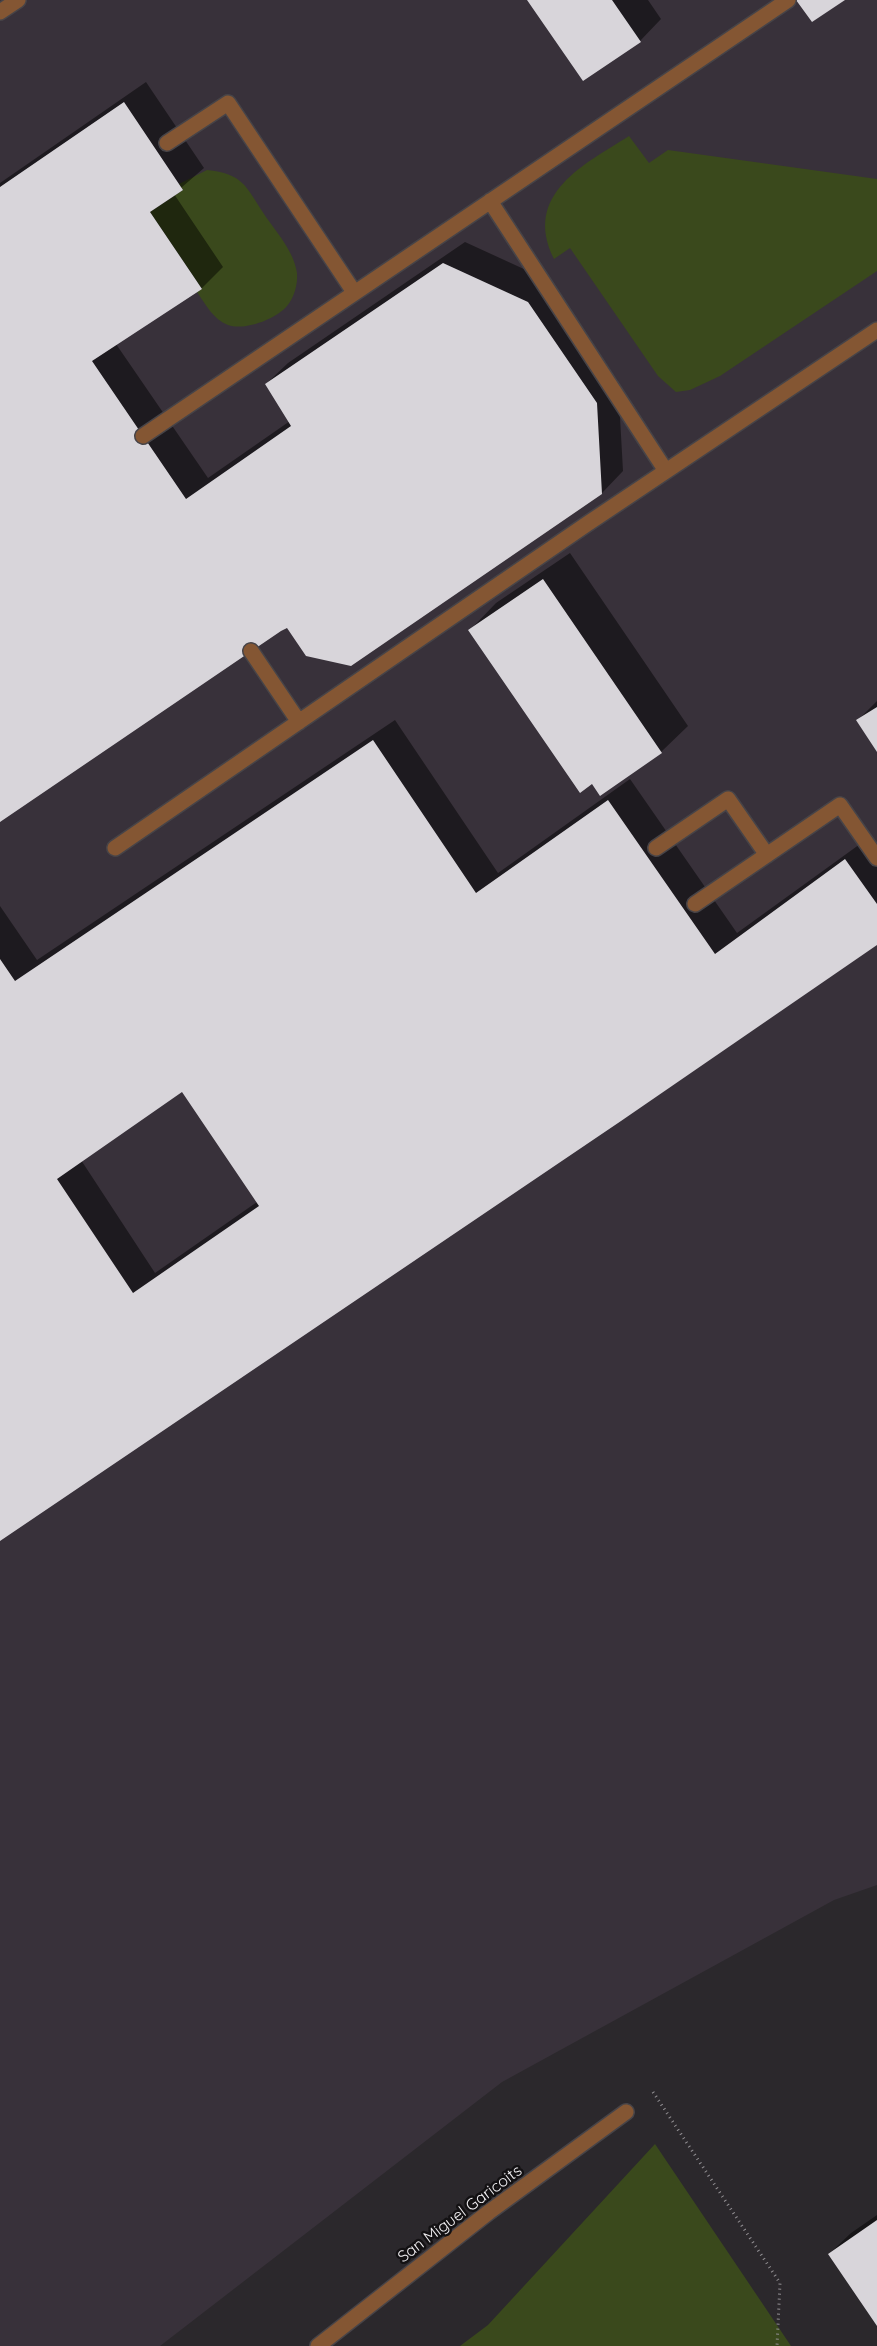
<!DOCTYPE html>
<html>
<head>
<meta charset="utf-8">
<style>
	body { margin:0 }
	canvas { display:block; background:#2b282c }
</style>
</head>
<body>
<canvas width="877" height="2346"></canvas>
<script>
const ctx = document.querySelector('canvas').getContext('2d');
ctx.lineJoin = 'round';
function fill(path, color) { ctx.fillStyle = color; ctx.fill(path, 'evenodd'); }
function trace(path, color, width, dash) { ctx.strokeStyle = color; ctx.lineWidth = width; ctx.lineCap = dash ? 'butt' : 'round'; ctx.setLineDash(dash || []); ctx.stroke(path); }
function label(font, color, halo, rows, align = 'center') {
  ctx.font = font + ' Quicksand,sans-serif'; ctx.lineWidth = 5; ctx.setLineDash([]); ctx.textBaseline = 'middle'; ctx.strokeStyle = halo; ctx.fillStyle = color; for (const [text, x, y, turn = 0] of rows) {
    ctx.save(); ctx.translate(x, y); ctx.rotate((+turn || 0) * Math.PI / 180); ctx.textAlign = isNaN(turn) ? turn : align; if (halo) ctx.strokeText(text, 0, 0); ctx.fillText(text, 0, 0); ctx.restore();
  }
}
fill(new Path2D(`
	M0 0H877V1885L834 1900 502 2082 160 2346H0Z`), '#38313a');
fill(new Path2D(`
	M629 136 649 163 668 150 877 179V271L720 376 690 390 676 392 658 376 570 248 554 259C522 194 585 164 629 136Z
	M207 170C243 174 245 185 264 214 276 232 294 251 297 273 298 284 294 298 287 306 276 319 245 331 228 325 213 319 206 305 197 292L202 289 150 212 183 190 179 184Z
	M655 2144 791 2346H460L488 2325Z`), '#3a491c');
fill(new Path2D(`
	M528 0H648L661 19 640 41Z
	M146 82 204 168 174 194 223 267 202 288 116 344 208 478 290 421 266 384 288 363 465 242 550 281 618 381 623 471 602 493 280 630 0 821V183Z
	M570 553 688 726 661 752 593 782 470 630 496 603Z
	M877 701V750L858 720Z
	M395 720 498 873 630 779 737 933 867 839 877 853V943L0 1539V906L37 960ZM182 1090 257 1202 155 1273 81 1160Z
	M877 2215V2324L829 2254 851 2233Z`), '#0007');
fill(new Path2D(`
	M527 0H612L641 42 583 81Z
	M796 0H845L812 22Z
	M124 102 183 190 150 212 202 289 92 361 186 499 291 426 265 384 443 263 528 302 597 403 602 494 351 666 306 656 287 628 281 631 0 822V187Z
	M543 579 662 753 600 796 592 784 580 793 468 630Z
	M877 707V752L856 720Z
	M373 740 476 893 608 800 715 954 845 859 877 904V945L621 1121 0 1541V959L15 981ZM182 1092 259 1206 133 1293 57 1179Z
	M877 2220V2326L828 2254Z`), '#d8d5da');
const lane = new Path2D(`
	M0 12 18 0
	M167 143 228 103 354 292
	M490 201 666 471
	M143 436 788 0
	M251 651 299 722
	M115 848 587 524 877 330
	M656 848 728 799 767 855
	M695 904 840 805 877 858
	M318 2346 489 2212 626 2112`);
trace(lane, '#474448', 18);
trace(new Path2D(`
	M653 2092 780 2283 777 2346`), '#939094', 3, [1, 4]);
trace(lane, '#845633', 15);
label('16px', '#f3f1f4', '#131113', [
	["San Miguel Garicoits",460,2214,-37]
]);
</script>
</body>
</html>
